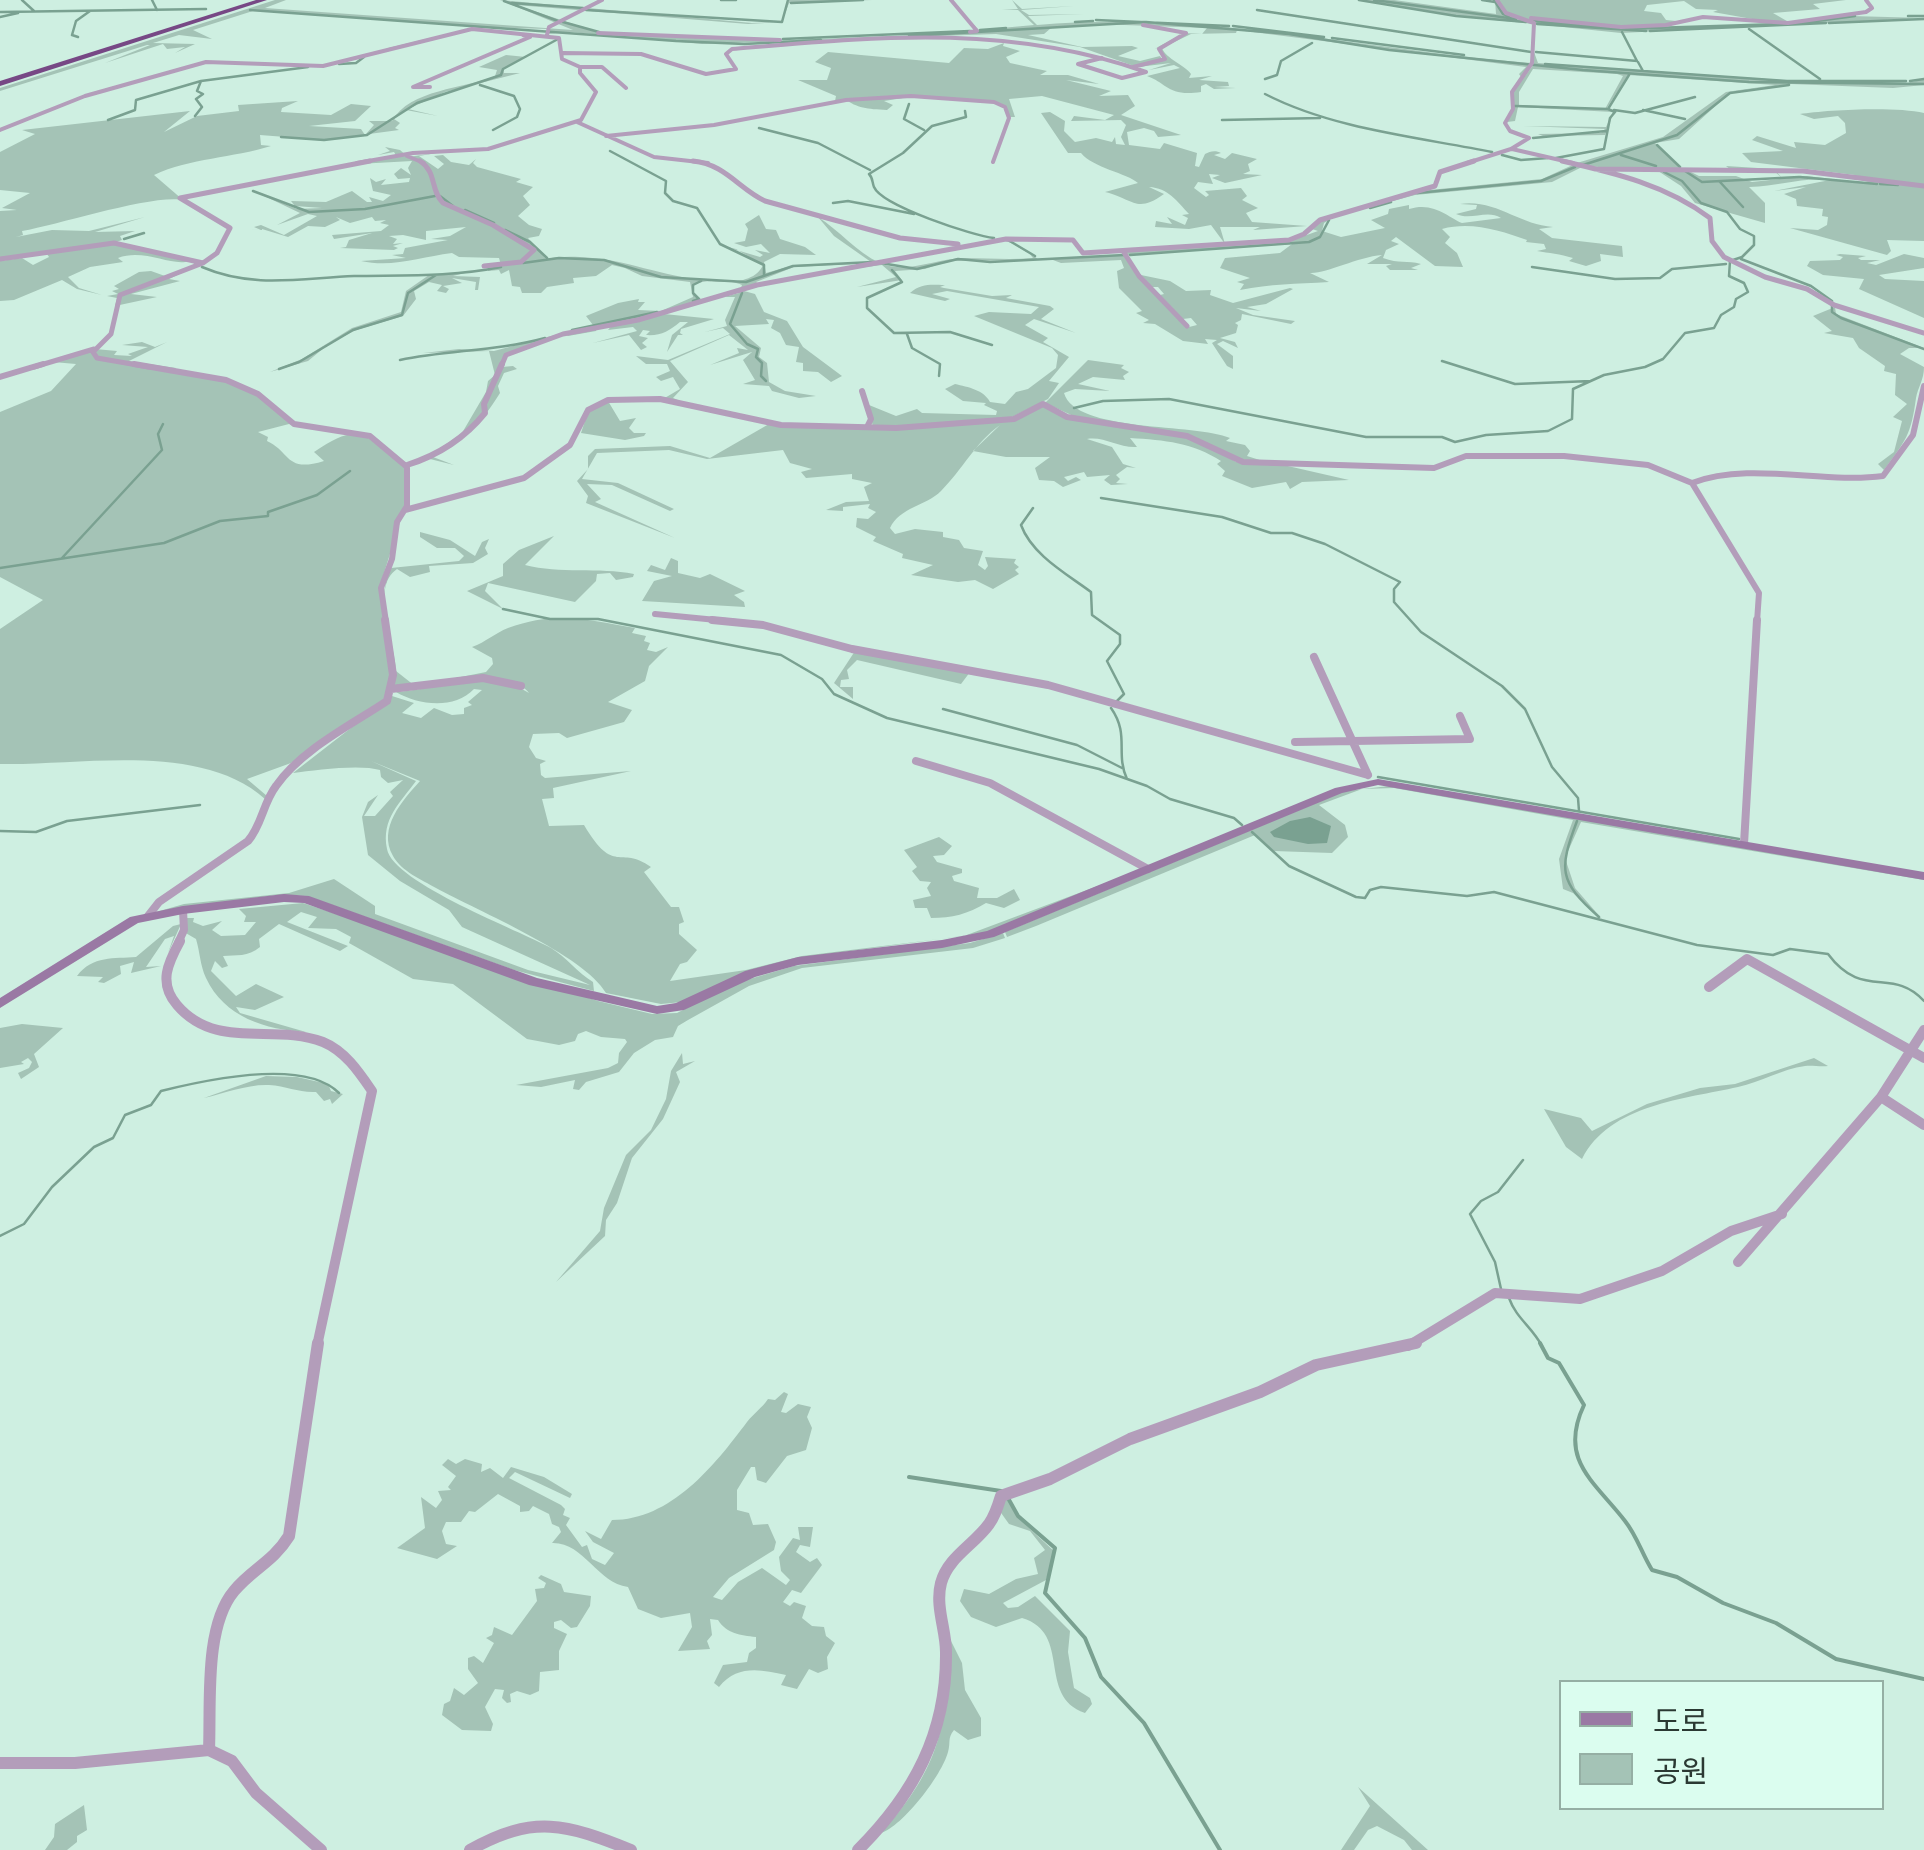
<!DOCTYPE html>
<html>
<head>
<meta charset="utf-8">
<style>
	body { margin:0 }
	#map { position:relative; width:1924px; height:1850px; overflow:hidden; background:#ceefe1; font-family:"Space Grotesk","Noto Sans KR",sans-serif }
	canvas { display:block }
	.legend { position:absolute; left:1559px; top:1680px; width:325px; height:130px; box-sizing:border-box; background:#dbfdef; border:2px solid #95afa4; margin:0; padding:12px 18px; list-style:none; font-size:30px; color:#2b3933 }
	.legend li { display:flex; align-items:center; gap:20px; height:50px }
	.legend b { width:50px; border:2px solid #95afa4 }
</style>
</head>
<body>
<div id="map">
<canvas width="1924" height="1850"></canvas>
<ul class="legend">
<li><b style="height:12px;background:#9a79a4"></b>도로</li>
<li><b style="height:28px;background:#a4c3b6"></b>공원</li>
</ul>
</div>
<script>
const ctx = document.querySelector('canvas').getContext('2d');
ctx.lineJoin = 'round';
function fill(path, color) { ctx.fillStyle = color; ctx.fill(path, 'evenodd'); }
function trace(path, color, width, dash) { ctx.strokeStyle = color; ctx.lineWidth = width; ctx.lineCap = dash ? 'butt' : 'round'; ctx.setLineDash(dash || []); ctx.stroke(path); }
fill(new Path2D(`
	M275 0H286L265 8 573 30 500 0 752 23 782 22 789 0H872L789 3 782 22 748 24 516 5 597 32 670 37 774 41 977 32 968 19 979 30 1034 25 1018 10H1002L1018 9 1012 0 1022 9 1074 6 1021 10 1029 15 1084 14 1028 16 1037 25C1203 10 1367 50 1531 63L1521 77 1519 74 1526 67 1237 30 1236 33 1191 34 1162 48C1166 59 1185 65 1191 74L1189 78 1212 76 1199 80 1228 82 1229 86 1214 87 1236 88 1214 89 1206 84 1201 86V92C1168 97 1167 83 1147 76L1180 68 1174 65 1149 70 1171 63 1138 67 1166 60 1159 50 1171 42 1155 49 1158 47 1184 33 1202 34 1207 28 1097 24 1051 28 1044 34 1028 35 1082 47 1132 46 1138 48 1118 56 1140 61 1160 56 1162 59 1134 66 1080 47 996 34 702 44 570 32 548 34 547 29 484 27 392 49 388 48 477 27 256 10 193 30 212 39 179 35 153 43 195 44 175 53 185 47 167 49 163 44 105 63 150 45H147L0 91V88Z
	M1357 0H1394L1496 14 1495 0H1846L1813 4 1820 9 1773 13 1792 24 1851 16 1924 18 1621 33 1456 16ZM1684 1 1696 9 1718 10 1713 12 1780 24 1666 27 1676 21 1666 20 1661 13 1644 11 1647 5Z
	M1004 43 1003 46 1020 51 1006 57 1010 63 1047 71 1040 75H1068L1099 84 1066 80 1111 91 1099 96 1128 95 1135 106 1121 115 1181 135 1158 137 1154 131 1144 128 1127 132 1129 145 1160 149 1164 143 1197 153 1195 166 1199 167 1205 154C1210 151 1216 150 1221 153L1214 155 1225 159 1232 153 1257 159 1248 164 1250 171 1243 174 1262 175 1225 183 1212 178 1220 175 1209 174 1213 184 1198 182 1194 188 1206 197 1209 195 1205 191 1241 188 1247 196 1242 200 1258 208 1246 213 1252 222 1307 226 1253 230 1260 227H1220L1225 244 1211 225 1189 229 1155 227 1156 221 1172 224 1167 217 1185 225 1188 218 1182 215 1189 214C1177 201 1168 188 1149 187L1164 194C1136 214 1134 199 1105 192L1138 183C1127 173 1093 168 1081 153H1068L1041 113 1050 112 1065 121 1064 131 1075 142 1096 138 1112 142 1115 137 1116 144 1125 145 1121 137 1126 125 1121 120 1071 121 1074 116 1105 120 1114 115 1042 96 1009 99 1015 117H1010L1002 104 916 96 884 101 893 105 887 110C867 109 857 108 845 99L835 101 836 96 798 80H827L831 68 815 62 828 52 949 63 964 48 988 49Z
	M1534 52 1538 63 1796 81 1908 83 1924 79V85L1893 88 1791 84 1731 92 1679 139 1655 143 1683 170H1731L1726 166 1774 169 1782 178 1773 170H1687L1699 176H1736L1752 182 1807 176 1875 184 1854 178 1855 175 1751 162 1742 153 1783 151 1752 140 1757 136 1796 148 1794 142 1825 145 1846 133 1845 123 1838 116 1814 119 1800 114C1825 110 1895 106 1924 113V241L1887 240 1891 251 1887 255 1790 228 1818 230 1827 225 1828 217 1822 216 1823 209 1797 206 1796 199 1784 194 1806 187 1774 191 1830 180C1801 177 1780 186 1749 187L1765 203V223L1695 203 1681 186 1655 169 1600 172 1599 167 1584 166 1552 182 1415 195 1334 217 1324 223 1322 231 1341 237 1385 228 1371 220 1388 214 1389 209 1409 205V209C1434 201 1449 218 1462 223L1501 218C1487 209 1471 221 1456 214L1476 209 1477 205 1460 204C1496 199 1519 225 1553 227L1539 229 1552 238 1622 246 1623 257 1600 254 1601 261 1586 266 1569 261 1573 258C1560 254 1549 253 1537 251L1546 249 1544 244 1526 242 1527 240C1501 231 1472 221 1442 229L1450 237 1445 243 1457 253 1463 267 1435 266 1396 237 1391 241 1399 244 1386 250 1383 258C1399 264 1407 260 1421 264L1411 268 1418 270H1390L1386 266 1392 264H1367L1382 255C1357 257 1326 274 1310 273L1329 282C1295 284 1271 284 1240 290L1244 284 1237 282 1250 278 1220 268 1225 258 1280 253 1292 244 1126 255 1125 252 1290 241 1318 231 1312 229 1321 220 1409 192 1542 179 1577 163 1663 137 1726 92 1775 85 1628 75 1607 108 1614 112 1605 135 1543 136 1538 134 1601 133 1605 129 1523 126 1606 127 1613 112 1518 107 1515 121 1507 122 1514 108 1513 92 1534 64ZM1533 69 1617 74 1623 76 1605 109 1519 105V92Z
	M506 55 526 57 503 69 504 73H520L445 92 408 109 438 116 406 110 394 119 400 123 395 128 399 130 324 140 260 135 261 145 271 146C233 158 190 158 154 175L183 200C153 194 61 224 22 231L23 235 16 237 52 230 89 231 145 217 95 232 135 231 120 236 122 240 113 243 200 264 169 279 180 281 131 294 157 297 115 306 117 298 107 296 118 294 112 291 119 289 114 286 139 272 151 271 165 276 197 265 189 261C172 267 144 248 118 258L123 262 90 267 68 277 79 288 102 295 77 289 62 280 14 300 0 301V261L22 258 33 265 49 257 47 254 0 259V211L17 210 2 208 30 193 0 190V152L35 134 22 130 190 111 164 132 197 116 239 111 238 105 298 101 282 108 281 112 331 115 351 104 371 106 355 121 309 126 361 129 365 135 374 125 369 121H392C410 89 464 89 495 76L497 70 479 67Z
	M385 147 400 150 408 157 442 152 419 156 438 169 444 164 434 156 443 155 451 162 469 165 476 159 473 163 477 167 521 179 516 182 533 187 523 196 530 205 518 216 529 225 542 229 539 236 528 238 546 259C563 255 590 257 608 260 640 264 746 304 763 265L736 249 723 246 760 257 763 255 755 250 770 253 761 244 746 247 734 243 745 241 748 229 745 224 759 215 766 229 776 230 780 239 805 247 816 255 780 254 764 262 766 273 794 265 871 262 834 236 818 217C839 230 856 252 880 263 907 275 936 258 964 258 987 258 1009 260 1033 258 1027 249 1014 244 1003 240L1005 239 1038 259 1124 255 1138 276 1189 327 1197 325 1191 318 1183 319 1160 295 1164 294 1158 287H1152L1141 275 1170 281 1186 291 1211 290 1210 295 1233 303 1290 288 1293 289 1266 304 1247 307 1261 311 1236 308 1253 315 1295 321 1291 324 1242 314 1241 320 1235 323 1238 325 1236 333 1220 338 1235 342 1238 348 1223 341 1217 344 1233 356V369L1227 366 1212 343 1217 340 1205 339 1208 344 1183 341 1155 324 1143 323 1149 320 1136 313 1142 311 1119 288 1117 271 1124 268 1121 260 1061 263 1053 260 948 261 925 269 895 271 902 280 857 287 896 277 882 265 843 270 874 263 794 267 756 282 759 284 744 291 755 294 764 312 787 321 803 347 842 376 831 382 818 372 803 371V363L796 362 799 347 786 345 780 333 771 328 774 320 766 319 769 324 735 326 761 348 759 357 767 363 769 382 785 391 816 396 799 398 772 391 769 386 743 384 755 380 743 360 752 352 710 365 739 353 737 348 748 350 729 335 670 361 688 382 673 398C704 412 738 415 771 423V425L777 426 873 428 869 405 896 416 917 409 922 413 996 415 997 411 984 405 986 403 963 401 945 389 955 384C968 387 984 390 990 402L1005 404 1016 392 1028 389 1056 368 1058 355 1052 348 974 316 989 312 1031 314 1039 307 947 291 932 294 950 299 945 301 910 293C922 283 930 285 945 285L940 287 944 288 992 296 1012 295 1006 298 1050 306 1054 309 1041 319 1076 333 1034 319 1025 325 1048 338 1043 342 1069 357 1049 381 1059 383 1048 399 1010 418 1011 421 1043 405 1060 415 1080 419 1045 403 1088 360 1124 365 1121 368 1129 372 1123 376 1125 380 1093 377 1078 384 1110 391 1075 389 1064 393C1075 433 1196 423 1230 438L1226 441 1245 445 1250 451 1247 456 1266 462 1236 460 1200 440 1175 434 1211 446 1236 462 1279 464 1349 480 1302 482 1290 489 1286 482 1252 488 1222 476 1225 471 1217 464 1221 461C1193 443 1165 440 1130 438L1137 447C1118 448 1104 436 1087 439L1112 447 1123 464 1136 468 1127 467 1116 475 1120 479 1116 483 1128 484 1111 485 1104 480 1110 475 1087 477 1084 472 1064 477 1068 481 1076 477 1081 480 1063 487 1054 481 1039 480 1035 468 1050 457H1006L973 451 1000 425C975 443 963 469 941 491 926 506 900 507 890 528L895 534 915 529 943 532V537L959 540 964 548 983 551 978 565 985 570 988 566 985 557 1016 559 1014 563 1019 567 1015 570 1019 574 993 589 975 580 958 582 911 575 933 565 902 558 903 554 873 541 876 537 856 527 857 518 868 519 876 512 868 508 870 504 843 507V511L826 510 846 502 869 501 864 487 872 483 852 479V474L806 478 801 472 812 469 790 463 783 450 707 459 669 450 597 453 582 479 618 483 674 509 670 511 612 485 587 484 601 499 595 502 675 538 586 503 588 496 577 481 588 469V456L595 449 670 446 710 458 769 424 663 399 680 389 673 377 661 381 656 377 670 371 667 364H646L636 356 668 360 730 334 723 328 705 332 727 326 725 320 735 297H724L739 293 742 285C731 280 706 279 693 285V294L704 301 715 299 664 314 714 319 681 329 680 333 683 335H678L667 352 672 335 688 322H680C669 331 661 336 646 335L650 331 643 330 639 336 648 338 642 343 647 347 641 350 629 335 593 343 637 331 633 327 608 330 614 323 598 326 596 331 568 336 563 333 505 355 483 404V413L462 438 486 413 485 404 502 367 513 366 517 369 504 373 498 386 500 393C479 426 468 437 433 457L454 465 426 458 462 433 486 392 488 381 495 375 489 351 423 353 459 349 494 351 593 325 586 316 618 303 639 299 638 302H645L638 310 661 311 693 297 690 282 642 276 612 262 625 268 612 265 596 276 573 278 574 283 547 287 541 293H522L520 287 512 286 509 270 501 274 499 270 488 271V267L501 265 499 258 459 257 452 253C420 257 393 268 361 261L406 258 392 255 403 254 405 248 448 240 431 239 450 236 466 227 426 231V240L403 235 389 236 397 239 393 244 403 243 393 246 398 248 394 250 340 248 346 247 349 240 372 233 334 239 332 235 381 231 389 225 380 223 386 220 375 221 372 217 350 223 336 217 340 220 325 227 308 226 288 237 262 229V230L239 229 261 230 254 227 261 225 284 235 317 216 308 214 277 225 300 213 258 193 297 209 322 208 295 206 291 201 326 202 352 191 367 202H372L369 197 383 201 391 195 373 191 370 178 376 182 386 179 381 185 409 182 410 178 398 179 394 174 401 168 411 175 408 168 412 161 340 165 397 157 394 152 378 155 390 151Z
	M1840 254 1866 256 1858 258 1861 260H1880L1867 263 1876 265 1904 254 1924 258V268L1879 275 1885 279 1924 281V318L1859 289 1864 279 1823 275 1807 266 1810 261 1840 260 1843 257 1836 255Z
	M469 272 453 276 480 277 478 290H475L476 282 452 278 462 283 443 286 449 289 446 293 437 291 442 285 429 282 414 291 416 299 403 316 356 330 330 343 308 361 270 372 302 359 352 328 401 312 406 291 429 275Z
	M1835 307 1836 314 1924 348H1909L1900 354 1924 367C1924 380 1918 387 1916 398 1911 435 1906 440 1884 470L1878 464 1894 452 1902 421 1893 417 1907 404 1895 395 1896 374 1884 371 1885 366 1859 348 1853 338 1824 333 1832 331 1813 316Z
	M142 342 155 347 167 342 129 361 176 368 174 370C201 376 236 381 260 397 280 411 289 424 314 430L289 424 258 432 268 437 267 441C291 452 285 473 324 461L314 452C359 421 363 434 404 463L405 506 379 589 391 675 385 701 291 763 247 779 267 796 265 799C200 741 80 766 0 764V629L43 600 0 577V412L51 391 76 364 53 362 91 352 97 359 95 349 117 351 114 355 132 356 128 354 148 347 122 345Z
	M608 401 620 421 636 418 629 428 634 433H646L644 436 625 440 581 433 588 412Z
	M420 532 450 540 475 556 482 542 489 539 485 548 488 554 473 563 429 566 430 572 410 577 397 569C369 588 396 644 396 671L415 686 486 672 493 664 492 658 472 647C486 642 495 633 508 628 556 610 588 620 635 628L632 633 646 636 644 641 650 643 647 650 656 652 668 647 649 666 645 681 608 702 632 710 624 722 567 738 559 733 533 734 529 747 536 758 546 761 540 764 541 775 545 778 631 771 553 788 554 798 542 799 549 826 584 825C615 877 619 844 651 867L644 872 671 907H679L684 922 679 924V934L697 950 687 962 680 964 670 981 746 970 802 956 964 936 1143 869 984 933 807 957 682 1002 661 1004 606 993C584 955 478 911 436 888 422 880 401 871 393 856 377 828 403 800 420 781L371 761 416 781C400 803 381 819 387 849 393 883 521 931 551 948 566 957 578 973 593 982L594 991 514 970 307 896 277 895 156 912 184 904 289 893 334 879 375 906V914L528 970 590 985 462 927 449 910 400 881 368 855 362 817 368 802 378 795 364 816H375L393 796 390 792 403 780 388 783 381 777 380 770C360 764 315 770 293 773L392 696 414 703 402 713 421 718 434 708 452 715 464 714V708L472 705 468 702 482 690 474 689C454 710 418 705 396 692 439 689 491 668 529 693 509 666 426 685 394 689 389 650 374 604 391 568L459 561 464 556 455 548H437L420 537Z
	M554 536 525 565C560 574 598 567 634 574L633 577 616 580 610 573 597 574 596 581 575 602 488 583 485 591 503 609 467 591 503 576V564L519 550Z
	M671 558 678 561V573L700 578 710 574 745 591 734 595 744 602 745 607 642 601 654 581 672 576 647 571 651 565 665 570Z
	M855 651 970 672 961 684 857 660 847 670 849 679 841 680 840 687H853V699L834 683Z
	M1398 785 1924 878V880L1581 822 1565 858 1575 888 1602 919 1573 893 1563 889 1559 859 1573 820 1394 788 1362 789 1319 805 1345 825 1348 837 1332 853 1274 851 1294 868 1255 835 1036 926 1007 937 1005 932 1345 791Z
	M939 837 952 846 944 855 933 856 937 862 962 869V873L952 876 954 881 979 888 977 898H997L1014 889 1020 900 1004 908 986 903C968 914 952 918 931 918L927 908H915L913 900 931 896 927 888 931 882 920 881 912 871 917 867 904 850Z
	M303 903 598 1001 652 1014 677 1013 736 983 794 966 970 943 1003 933 1005 938 973 948 802 968 749 986 688 1020 678 1026 673 1037 655 1040 634 1053 619 1072 586 1082 579 1090 573 1089 575 1080 541 1087 516 1085 608 1068 618 1063 619 1053 627 1042 625 1039 601 1037 586 1031 578 1034 575 1041 559 1045 527 1039 453 984 413 979 349 943 351 937 336 929 308 928 317 917 301 912 287 922 348 946 340 951 279 924 259 939 260 947C248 957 236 955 223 956L228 966 222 968 215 961 211 971 236 996 256 984 284 997 255 1010 236 1007 240 1013 306 1032C266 1030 224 1017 206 978 200 965 200 952 196 939L184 932 185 918H194L193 922 203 926 222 921 212 930 221 936 245 935 256 922H244L246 916 239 909 185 914Z
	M181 924 168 953 174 936 165 939 146 967 161 966 131 973 134 962 120 966 121 974 104 983 98 982 103 977 77 976C93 955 114 959 136 957L173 926Z
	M22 1024 63 1028 34 1054 39 1067 21 1079 18 1073 29 1068 32 1062 28 1058 21 1062 24 1064 0 1068V1028Z
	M682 1053 683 1064 695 1061 676 1072 680 1082 663 1119 632 1158 617 1203 606 1220 605 1236 556 1282 600 1231 604 1208 626 1155 651 1130 666 1099 671 1071Z
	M1814 1058 1828 1066C1820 1067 1812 1065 1805 1066 1782 1069 1761 1082 1738 1087 1685 1099 1610 1104 1582 1159L1566 1147 1544 1109 1581 1118 1592 1131 1647 1104 1700 1088 1735 1084Z
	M266 1076 297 1077 328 1084 331 1091 343 1094 332 1104 330 1099 324 1101 316 1092C299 1093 287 1086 269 1085 248 1084 225 1093 204 1098Z
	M784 1392 788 1394 781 1412 786 1413 798 1404 811 1407 807 1417 812 1428 806 1450 787 1456 766 1483 757 1480 755 1467H751L737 1490V1510L749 1513 753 1525 768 1524 776 1542 774 1550 729 1578 713 1597 722 1600 738 1582 762 1568 786 1585 790 1580 781 1571 779 1557 793 1538 800 1540 798 1527H813L810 1547 800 1545 796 1552 810 1562 817 1558 822 1565 801 1593 792 1590 783 1602 790 1606 794 1602 806 1606 802 1618 812 1626 824 1627 826 1636 835 1643 827 1657 828 1669 818 1673 809 1669 797 1689 781 1685 786 1675C759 1669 737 1665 719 1687L714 1683 723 1665 747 1662 749 1653 756 1648V1637C740 1635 727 1634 718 1620L710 1619 712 1635 707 1641 710 1649 678 1651 692 1627 690 1613 661 1618 638 1609 628 1587C597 1583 584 1542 552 1543L561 1532 559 1527 552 1524 549 1514 533 1506 529 1511 520 1512V1506L498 1494 475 1512 469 1511 461 1522H446L442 1531 446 1544 457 1546 437 1559 397 1548 425 1528 421 1497 436 1508 442 1500 438 1491 451 1490 448 1487 456 1476 442 1465 448 1459 456 1464 465 1459 482 1464 481 1472 490 1468 503 1478 511 1467 544 1477 572 1494 570 1498 515 1472 509 1478 561 1505 565 1509 563 1515 570 1518 566 1525 582 1547 587 1545 592 1559 605 1565 614 1553 593 1542 585 1531 601 1539 612 1520C671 1520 714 1466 747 1422 754 1413 762 1408 768 1399L775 1400Z
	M1006 1497 1017 1517 1055 1552 1046 1580 1003 1603 1008 1608 1018 1607 1035 1596 1070 1631 1068 1652 1074 1688 1090 1698 1092 1704 1085 1713C1036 1696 1073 1633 1022 1618L996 1627 971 1617 960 1601 964 1589 989 1594 1016 1579 1038 1574 1034 1558 1045 1550 1030 1531 1009 1524 999 1510Z
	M541 1575 561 1584 564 1592 591 1596 590 1606 577 1627 571 1628 561 1620 554 1622V1628L567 1634 559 1651V1670L540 1672 539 1691 530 1695 517 1691 510 1694 511 1702 507 1703 502 1698 504 1690 495 1689 485 1707 493 1724 491 1731 462 1730 442 1715 444 1704 450 1701 454 1688 464 1695 478 1683 468 1669V1658L474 1656 483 1663 494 1643 486 1638 492 1635 494 1627 512 1635 537 1601 535 1589 544 1588 546 1583 538 1578Z
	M948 1635 962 1663 965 1690 981 1718V1736L968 1740 954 1730C947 1739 951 1742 948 1752 942 1775 903 1826 881 1833 941 1767 949 1722 948 1635Z
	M1358 1787 1428 1850H1412L1404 1840 1377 1826 1368 1830 1354 1850H1341L1370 1806Z
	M84 1805 87 1830 77 1836V1842L67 1850H45L54 1837 55 1824Z`), '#a4c3b6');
fill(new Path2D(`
	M1310 817 1331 826 1327 843 1308 844 1274 837 1270 832 1290 821Z`), '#7aa191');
trace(new Path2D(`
	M22 0 34 11
	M152 0 157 10
	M721 0H736
	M1359 0 1456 16 1526 22
	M1374 0 1516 19
	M1482 0 1495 2
	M1494 0 1503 14 1509 16
	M504 1 558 21
	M512 3 583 8
	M791 3 863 0
	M250 10 676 41 744 44 821 40
	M586 10 782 22 788 0
	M1257 10 1531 52
	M0 12 206 9
	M1908 16H1924
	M0 17 18 13
	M1096 20 1229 26
	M1534 21 1620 29 1781 24
	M563 22 599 32
	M1075 22 1093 21
	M1829 23 1924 19
	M1537 24 1646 31
	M1794 24 1855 16
	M1233 26 1324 37
	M1749 29 1820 79
	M980 30 1006 28
	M1650 31 1826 23
	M909 36 1146 22 1289 34 1389 50 1583 70 1749 82 1924 84
	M78 37 72 35 76 21 90 11
	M1332 38 1464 55
	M783 39 970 31
	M1536 52 1637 61 1622 32
	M339 64 356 63 364 57
	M1545 64 1643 71 1638 62
	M1643 71 1787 81H1906
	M1265 79 1277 75 1281 61 1312 43
	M1910 81 1924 79
	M480 85 514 96 520 109 517 117 493 130
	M1265 94C1333 129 1417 137 1492 152
	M909 104 904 119 924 130
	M1515 106 1608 109
	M1614 110 1635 113 1695 97
	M1643 110 1685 119
	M965 111 966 117 932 126 903 153 869 174C873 178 872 182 874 187 882 206 974 236 994 238
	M195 116 202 107 196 99 203 94 197 91 201 81 308 67
	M108 120 135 110 136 100 201 81
	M1222 120 1320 118
	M759 128 818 143 870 170
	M281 137 324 140 367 135 417 103 501 75 503 69 558 39
	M1533 138 1606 131
	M1657 145 1680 167
	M610 151 666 181 665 193 673 201 697 208 720 244 764 265V276
	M1502 155 1521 160 1548 158
	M1621 155 1656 166
	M1556 158 1604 149 1610 118 1615 112 1608 109 1629 75
	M1583 165 1677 135 1730 93 1789 85
	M1685 171 1702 182 1799 177
	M1800 177 1877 184
	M1720 182 1743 207
	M1880 184 1898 185
	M253 191 309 212 365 209 435 196
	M1417 193 1541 181 1575 167
	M440 196 453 206
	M833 203 848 201 914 214
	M1370 208 1391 202
	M465 210 494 223
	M505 230 530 242 547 258
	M124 239 144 233
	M1008 240 1035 256
	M1130 255 1309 242 1320 237 1329 220
	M1741 259 1811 286 1832 301
	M523 263 559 258 604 260 661 277 746 282 793 266 873 262
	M881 263 917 269 958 259 990 262 1124 255
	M202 267C253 289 301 278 354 276 404 275 452 277 501 267
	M1532 267 1615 279 1660 278 1672 269 1726 264
	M892 270 902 282 867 298V308L894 333 950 332 992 345
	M742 293 730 324 747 344 758 349 756 357 762 363 761 376 766 381
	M693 301 699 299 693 293V285L701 281
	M1832 305V312L1841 318 1924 349
	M572 330 657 312
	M907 334 912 348 940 364 939 376
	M400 360C449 350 497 351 545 338
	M1442 361 1515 384 1591 381
	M279 369 299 362 353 330 402 315 408 293 436 275
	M1074 408 1103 401 1169 399 1366 437H1442L1455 442 1486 435 1548 431 1572 419 1573 389 1604 375 1645 367 1663 359 1685 333 1714 328 1721 315 1734 307 1736 299 1748 292 1744 283 1729 276 1730 261 1742 257 1754 245V236L1740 229 1727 212 1701 203 1682 181 1664 172
	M1101 498 1222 517 1271 533H1292L1325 544 1400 582 1394 589V602L1421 632 1502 686 1525 709 1552 767 1578 798 1579 811
	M1033 508 1021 525C1032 555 1067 574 1091 592L1092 615 1120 635V644L1107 661 1124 694 1116 702
	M62 558 162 450 158 434 163 424
	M0 568 164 543 220 521 268 516V512L317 495 350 471
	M503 609 550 619H598L781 655 822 679 834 694 887 718 1099 769 1147 786 1170 799 1234 818 1242 825
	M1111 708C1130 735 1115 753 1127 779
	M943 709 1077 745 1122 768
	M1378 777 1739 839
	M1577 821C1559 869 1558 881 1599 917
	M0 831 36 832 67 821 200 805
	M1252 832 1289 866 1356 897 1365 898 1370 890 1381 887 1467 896 1494 892 1697 945 1773 955 1790 949 1828 954C1863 1001 1892 966 1924 1001
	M0 1236 24 1224 52 1187 94 1147 113 1138 125 1115 151 1105 161 1091C205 1080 304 1058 339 1093
	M1501 1289 1495 1262 1470 1214 1481 1201 1498 1192 1523 1160
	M1509 1298C1516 1318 1532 1327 1542 1346`), '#7aa191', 2.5);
trace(new Path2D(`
	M1540 1343 1548 1358 1559 1363 1584 1405C1558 1460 1594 1481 1625 1521 1637 1536 1642 1554 1652 1570L1677 1577 1723 1603 1776 1623 1836 1659 1924 1679
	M909 1477 1001 1491
	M1008 1498 1018 1516 1055 1548 1045 1593 1085 1638 1101 1677 1144 1723 1220 1850`), '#7aa191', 4);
trace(new Path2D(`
	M951 0 977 31 970 32
	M1531 18 1621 27 1666 25 1703 17 1788 23 1866 12 1872 8 1866 0
	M598 33 780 40
	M547 35 549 27 602 0
	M563 53 641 54 706 74 736 69 726 54 732 49C876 37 1006 23 1146 72L1122 78 1078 64 1102 58
	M580 67H602L626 88
	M1133 67 1165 59 1159 49 1186 33 1143 25
	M430 87H413L530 37 523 35
	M577 122 654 157 708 163
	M0 130 85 96 206 62 323 66 472 29 559 38 562 59 580 67V73L596 92 581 120 488 149 413 153 357 163
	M606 136 714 125 846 100 911 96 994 102 1005 107 1009 118 993 162
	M1512 149 1573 163
	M407 156 424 163
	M1467 163 1511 149 1529 138 1510 131 1505 123 1513 109 1512 92 1532 63 1534 23 1506 13 1497 0`), '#b39dba', 4);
trace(new Path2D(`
	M420 161C437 172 430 190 443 203L493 225 534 250 521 262 484 266
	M693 161C725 164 739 189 765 201L900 238 958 244
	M1562 161C1615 173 1666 185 1710 218L1712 241 1724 257 1765 277 1807 289 1834 305 1924 333
	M1595 169 1803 171 1924 186
	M1123 251 1139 276 1187 326
	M0 259 114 243 203 263
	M34 367 94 349
	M149 367 97 358 93 352 111 334 120 295 203 263 217 253 230 228 180 198 370 161
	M501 367 506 355 563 334 638 320 757 285 1006 239 1073 240 1083 253 1289 240 1304 234 1320 220 1435 186 1440 172 1474 161`), '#b39dba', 5);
trace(new Path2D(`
	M134 364 226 380 258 394 294 424 370 436 407 467V506L397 522 392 559 381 588 386 622
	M0 377 43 364
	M862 391 871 419 867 427
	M407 465C439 455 464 439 485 413L484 404 502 364
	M405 510 524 478 570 445 588 410 608 400 660 399 781 425 896 428 1014 419 1043 404 1067 417 1187 436 1243 462 1434 468 1466 456H1564L1648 465 1692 483
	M655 614 737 622
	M1757 622 1759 593 1692 483C1750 461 1822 484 1883 476L1913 435 1924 386`), '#b39dba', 6);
trace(new Path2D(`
	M712 620 763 625 852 649 1048 685 1368 775
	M1314 657 1368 775
	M391 689 483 678 521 686
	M1295 742 1470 739 1460 716
	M916 761 990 783 1148 869
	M1744 844 1757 620
	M148 916 159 902 248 841C262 825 263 803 276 786 301 750 351 725 387 701L393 675 385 620
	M178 943 184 930 183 910`), '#b39dba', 8);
trace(new Path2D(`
	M180 941C168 963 158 983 177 1005 216 1051 274 1023 323 1042 345 1051 359 1072 372 1091L317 1346
	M1709 987 1747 959 1924 1058
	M1881 1097 1924 1125
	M1738 1262 1881 1097 1924 1030
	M1408 1346 1495 1293 1580 1299 1662 1271 1731 1231 1782 1214`), '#b39dba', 10);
trace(new Path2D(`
	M209 1750C211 1703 204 1627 234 1591 252 1569 273 1562 289 1536L318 1343
	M0 1763H75L209 1750 232 1761 256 1793 321 1850
	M470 1850C533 1814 567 1824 631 1850
	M858 1850C914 1794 947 1733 946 1652 946 1630 935 1606 941 1583 948 1557 974 1545 989 1524 995 1516 998 1506 1001 1496L1050 1479 1130 1439 1260 1392 1316 1365 1416 1343`), '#b39dba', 12);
fill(new Path2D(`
	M1378 779 1924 872V880L1378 785 1342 793 994 937 942 948 798 965 755 977 684 1010 657 1014 529 985 304 903 284 902 183 914 138 923 0 1008V998L130 917 183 906 284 894 309 896 537 978 657 1006 676 1003 745 971 798 957 942 940 987 931 1335 788Z`), '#9a79a4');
fill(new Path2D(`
	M256 0H267L0 86V81Z`), '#774885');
</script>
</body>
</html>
